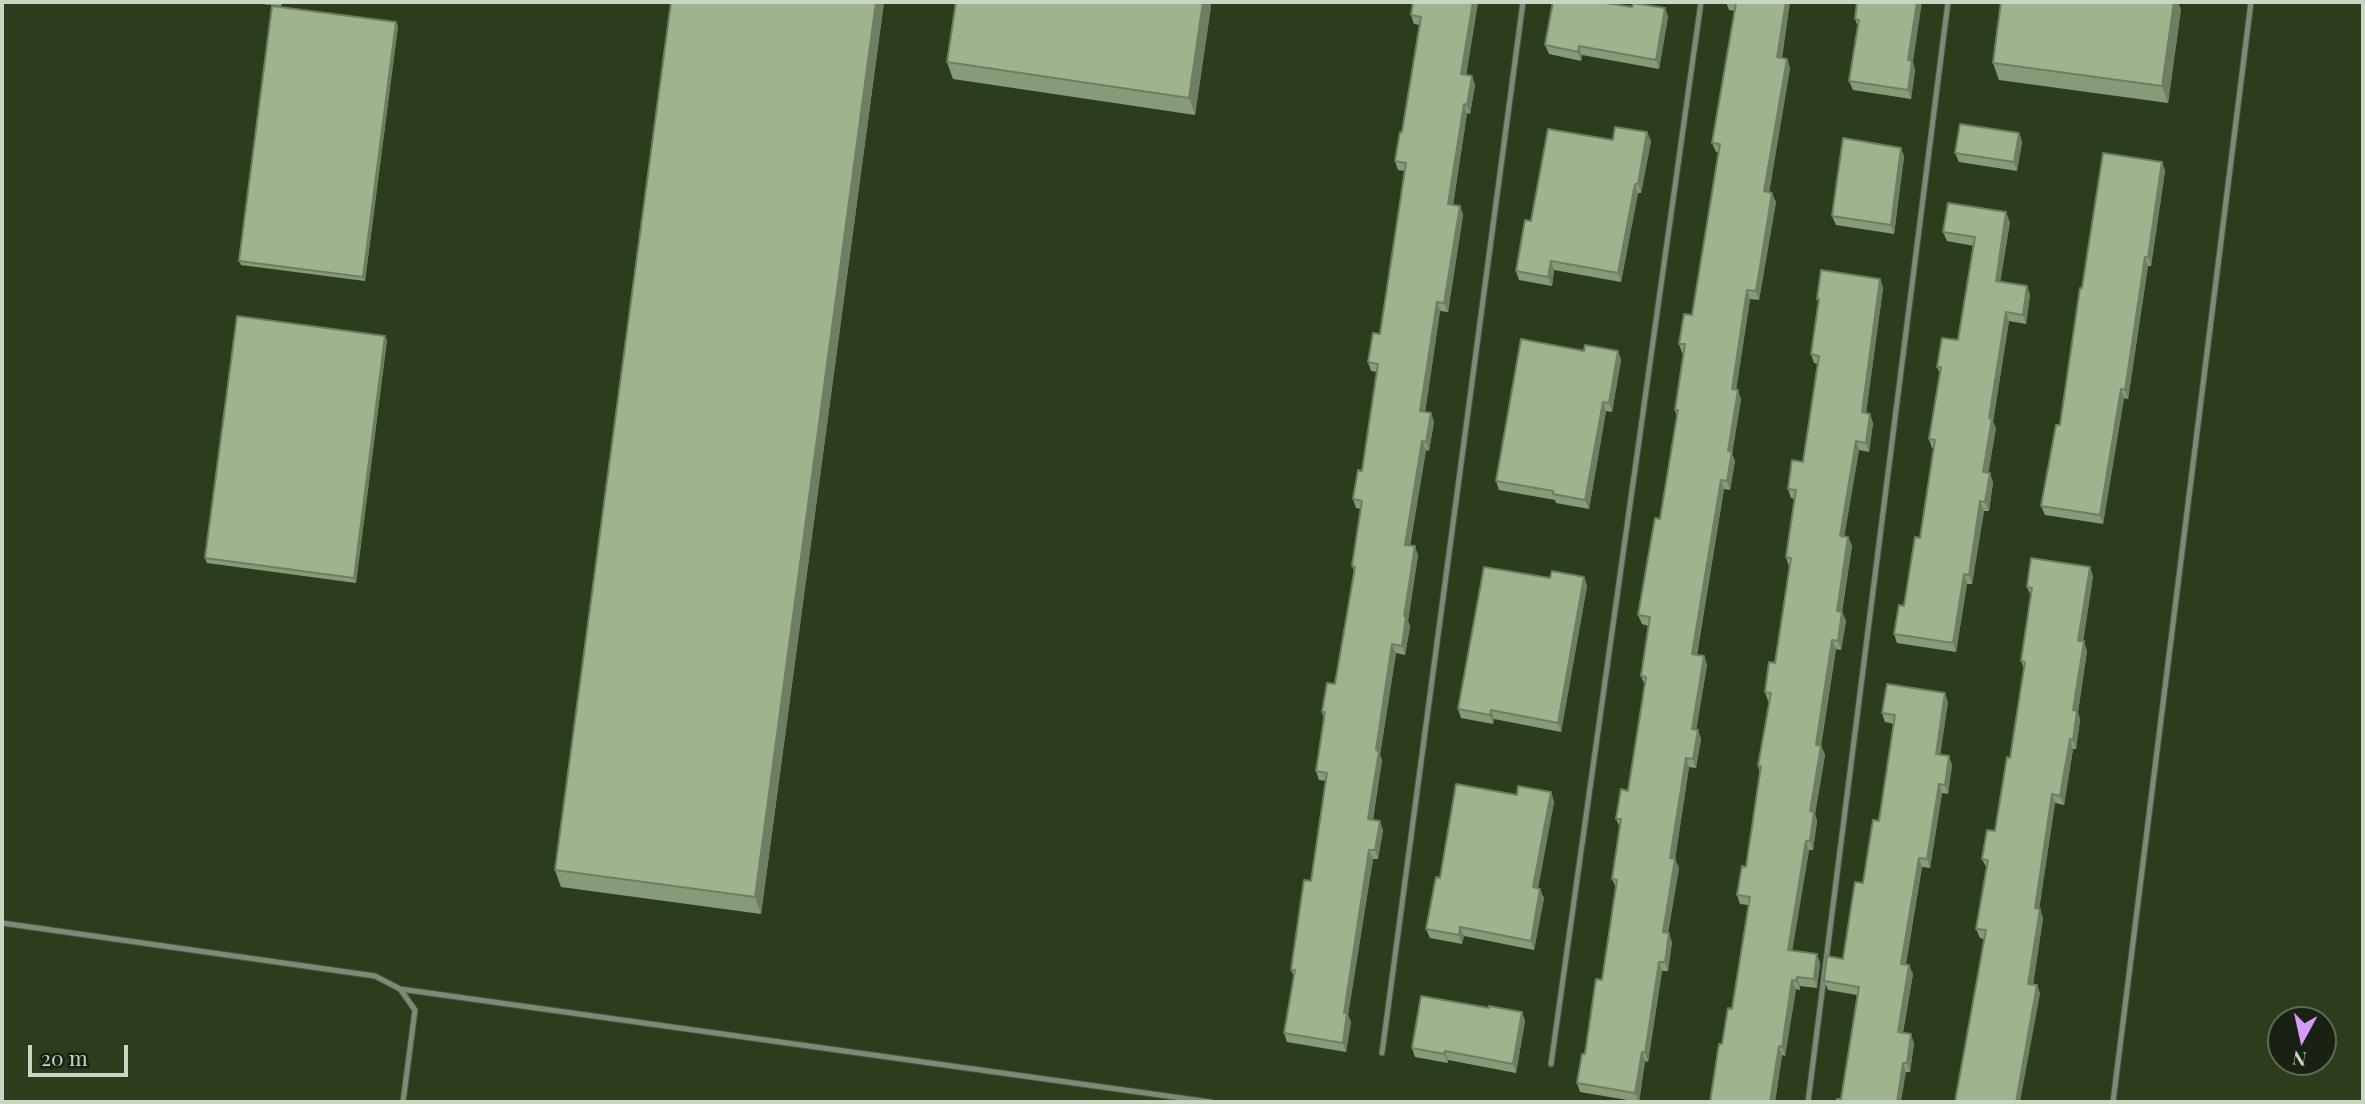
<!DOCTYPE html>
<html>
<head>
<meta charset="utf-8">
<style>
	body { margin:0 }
	#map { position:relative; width:2365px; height:1104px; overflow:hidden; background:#2b3d1b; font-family:"Playfair Display",serif }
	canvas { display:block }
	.frame { position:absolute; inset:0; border:4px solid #cbd6c2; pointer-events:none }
	.north { position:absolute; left:2267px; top:1006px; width:70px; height:70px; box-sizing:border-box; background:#192112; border:2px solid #606958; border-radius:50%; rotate:188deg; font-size:19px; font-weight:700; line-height:28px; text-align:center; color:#cbd6c2 }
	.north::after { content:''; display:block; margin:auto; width:24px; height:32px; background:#d69bfa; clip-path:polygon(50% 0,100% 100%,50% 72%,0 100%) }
	.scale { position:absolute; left:28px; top:1045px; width:100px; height:32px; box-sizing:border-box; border:4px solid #cbd6c2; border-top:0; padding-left:9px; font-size:21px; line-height:24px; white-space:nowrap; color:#cbd6c2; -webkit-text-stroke:5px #192112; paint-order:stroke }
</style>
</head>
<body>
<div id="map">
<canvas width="2365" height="1104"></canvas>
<div class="frame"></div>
<div class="north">N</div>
<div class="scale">20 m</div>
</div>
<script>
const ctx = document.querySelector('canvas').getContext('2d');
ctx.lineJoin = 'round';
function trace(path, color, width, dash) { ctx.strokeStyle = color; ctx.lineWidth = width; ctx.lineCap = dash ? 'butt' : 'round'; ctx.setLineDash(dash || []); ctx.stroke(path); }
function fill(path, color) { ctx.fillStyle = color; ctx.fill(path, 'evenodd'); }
const service = new Path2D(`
	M2 923 375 976 400 989 415 1010 403 1102
	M400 989 1210 1102
	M1382 1053 1523 2
	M1551 1064 1701 2
	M1808 1102 1948 2
	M2113 1102 2251 2`);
trace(service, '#485939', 7);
trace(service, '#7f8978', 5);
fill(new Path2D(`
	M242 2H282L281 6Z
	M671 2H884L761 914 561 887 555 870Z
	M956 2H1209L1211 6 1195 115 953 79 947 62Z
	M1413 2H1478L1466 75 1472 76 1475 85 1470 114 1467 113 1453 205 1460 206 1463 215 1448 312 1440 311 1425 412 1431 413 1434 422 1429 451 1426 450 1410 546 1418 555 1408 621 1410 626 1405 655 1396 653 1380 755 1382 760 1373 820 1383 830 1378 859H1373L1348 1015 1351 1022 1346 1052 1287 1042 1284 1033 1294 977 1291 970 1311 881 1326 781 1319 780 1316 771 1324 718 1322 712 1335 684 1354 571 1352 566 1361 509 1356 508 1353 499 1362 471 1377 372 1371 371 1368 362 1380 334 1405 171 1398 170 1395 161 1402 132 1420 25 1414 24 1411 15Z
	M1726 2H1790L1782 58 1787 59 1790 68 1769 192 1776 202 1759 300 1750 299 1736 390 1741 399 1732 454 1735 461 1730 490 1724 489 1697 655 1704 656 1707 665 1696 730H1698L1701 739 1696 768 1689 767 1675 859 1679 868 1668 933 1672 942 1668 971H1662L1648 1062 1645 1061 1639 1102 1580 1092 1577 1083 1602 980 1616 888 1612 879 1620 828 1616 819 1628 791 1645 686 1641 676 1648 626 1642 624 1638 615 1660 519 1677 417 1675 410 1684 353H1682L1679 344 1692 315 1718 152H1716L1712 143 1735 11 1729 10Z
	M1857 2 1913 62 1915 70 1911 99 1853 90 1849 81 1858 27 1855 19Z
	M1632 7 1665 8 1668 17 1659 69 1582 55 1581 61 1549 54 1545 45Z
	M2181 9 2168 103 1999 80 1993 63Z
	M396 22 398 26 365 281 241 265 239 261Z
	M1647 132 1651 141 1641 193H1638L1621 282 1554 270 1552 286 1519 280 1516 271 1531 221 1613 140Z
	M2019 133 2022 142 2017 171 1959 162 1955 153Z
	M1901 148 1904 157 1894 234 1836 225 1832 216Z
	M2162 162 2165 171 2151 266H2148L2128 399 2124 398 2103 524 2045 515 2041 506 2060 425 2082 288Z
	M2010 222 2000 281 2027 286 2030 295 2026 324 2009 321 1993 422 1996 428 1988 473 1993 482 1989 511H1984L1972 584H1967L1956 652 1897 643 1894 634 1904 606 1920 538 1934 448H1932L1929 439 1940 374 1937 367 1958 340 1974 246 1947 241 1943 232Z
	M1880 279 1883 288 1866 413 1873 423 1869 452 1859 450 1844 536 1848 537 1852 546 1842 612 1846 621 1841 650 1836 649 1821 746 1825 755 1815 814 1817 821 1813 850H1809L1792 950 1817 954 1820 963 1817 988 1800 986V990L1796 989 1785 1056 1782 1055 1775 1102H1710L1722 1044 1732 1009 1748 905 1740 904 1737 895 1746 867 1760 772 1758 766 1769 701H1768L1765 692 1775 663 1789 567 1786 557 1795 499 1791 498 1788 489 1803 462 1818 364 1814 363 1811 354 1819 304 1817 299Z
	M387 340 356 583 207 563 205 558Z
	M1584 351H1618L1621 360 1612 412 1606 411 1589 509 1556 503 1555 500 1499 490 1496 481Z
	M2093 576 2083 641 2087 651 2078 712 2080 720 2076 749H2073L2064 805 2055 803 2039 909 2043 918 2033 984 2037 985 2040 994 1984 939 1980 938 1976 929 1987 869 1982 859 1995 831 2010 758 2024 669 2021 661 2031 596 2027 587Z
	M1584 577 1587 586 1561 732 1494 719 1493 724 1461 718 1458 709 1550 578Z
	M1948 702 1940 754 1952 765 1948 794 1942 793 1930 868 1922 867 1906 964 1913 974 1903 1033 1914 1043 1910 1072H1906L1841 1099 1857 995 1828 990 1824 981 1843 959 1879 821 1894 724 1885 722 1882 713Z
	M1551 792 1554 802 1538 888 1544 898 1534 950 1464 936 1462 944 1430 938 1426 929 1440 878 1517 795Z
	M1489 1008 1522 1012 1525 1021 1516 1073 1448 1060V1063L1415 1057 1412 1048Z`), '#889b79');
fill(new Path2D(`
	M876 2H884L761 914 755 897Z
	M1203 2H1209L1211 6 1195 115 1189 98Z
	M1473 2H1478L1465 83 1461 74Z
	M1786 2H1790L1780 66 1777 57Z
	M1917 2H1922L1913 62 1915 70 1911 99 1908 90V60Z
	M2174 2H2178L2181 9 2168 103 2162 86Z
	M1665 8 1668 17 1659 69 1656 60Z
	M396 22 398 26 365 281 363 277Z
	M1579 46 1582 55 1581 61 1578 52Z
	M1787 59 1790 68 1768 200 1764 191Z
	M1472 76 1475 85 1470 114 1467 105Z
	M1464 104 1467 113 1452 213 1448 204Z
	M1647 132 1651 141 1641 193 1638 184Z
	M2019 133 2022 142 2017 171 2014 162Z
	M1901 148 1904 157 1894 234 1891 225Z
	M2162 162 2165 171 2151 266 2148 257Z
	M1635 184 1638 193 1621 282 1618 273Z
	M1772 193 1776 202 1759 300 1756 291Z
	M1460 206 1463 215 1448 312 1444 303Z
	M2006 212 2010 222 1999 290 1996 281Z
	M2145 257 2148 266 2128 399 2125 390Z
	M1551 261 1554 270 1552 286 1548 277Z
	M1880 279 1883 288 1865 421 1862 412Z
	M2027 286 2030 295 2026 324 2023 315Z
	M1747 290 1750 299 1735 398 1732 389Z
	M1437 302 1440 311 1424 420 1420 411Z
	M2006 312 2009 321 1993 422 1996 428 1987 481 1983 472 1989 418Z
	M385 336 387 340 356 583 354 578Z
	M1618 351 1621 360 1612 412 1609 403Z
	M2121 389 2124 398 2103 524 2100 515Z
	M1738 390 1741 399 1732 454 1735 461 1730 490 1727 481 1728 451Z
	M1603 402 1606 411 1589 509 1585 500Z
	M1431 413 1434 422 1429 451 1426 442Z
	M1870 414 1873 423 1869 452 1866 443Z
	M1422 441 1426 450 1408 554 1405 545Z
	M1856 441 1859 450 1843 545 1840 536Z
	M1990 473 1993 482 1989 511 1985 502Z
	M1721 480 1724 489 1695 663 1692 654Z
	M1980 501 1984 511 1972 584 1969 575Z
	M1848 537 1852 546 1840 620 1837 611Z
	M1415 546 1418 555 1408 621 1410 626 1405 655 1402 646 1404 616Z
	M2090 567 2093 576 2082 650 2078 641Z
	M1964 574 1967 584 1956 652 1953 643Z
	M1584 577 1587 586 1561 732 1558 723Z
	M1842 612 1846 621 1841 650 1838 641Z
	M1832 640 1836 649 1819 754 1816 745Z
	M2084 641 2087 651 2078 712 2080 720 2076 749 2073 740V710Z
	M1392 644 1396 653 1380 755 1382 760 1371 828 1368 819 1376 750Z
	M1704 656 1707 665 1695 738 1692 729Z
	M1945 693 1948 702 1939 763 1936 754Z
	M1491 710 1494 719 1493 724 1490 715Z
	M1698 730 1701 739 1696 768 1693 759Z
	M2070 739 2073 749 2064 805 2060 796Z
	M1821 746 1825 755 1815 814 1817 821 1813 850 1810 841V811Z
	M1949 756 1952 765 1948 794 1945 785Z
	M1686 758 1689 767 1674 867 1670 858Z
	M1939 784 1942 793 1930 868 1927 859Z
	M1551 792 1554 802 1536 896 1533 887Z
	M2052 794 2055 803 2038 917 2035 908Z
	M1380 821 1383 830 1378 859 1375 850Z
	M1806 841 1809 850 1791 959 1788 950Z
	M1369 850 1373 859 1348 1015 1351 1022 1346 1052 1343 1043 1344 1013Z
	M1919 858 1922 867 1904 973 1901 964Z
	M1675 859 1679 868 1666 941 1663 932Z
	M1540 889 1544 898 1534 950 1531 941Z
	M2040 909 2043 918 2032 993 2028 984Z
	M1460 927 1464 936 1462 944 1459 935Z
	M1669 933 1672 942 1668 971 1665 962Z
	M1817 954 1820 963 1817 988 1814 979Z
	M1659 962 1662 971 1648 1062 1645 1053Z
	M1909 965 1913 974 1901 1041 1898 1032Z
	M1797 977 1800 986V990L1796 981Z
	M1792 980 1796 989 1785 1056 1782 1047Z
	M2037 985 2040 994 2020 1102H2016Z
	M1522 1012 1525 1021 1516 1073 1513 1064Z
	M1911 1034 1914 1043 1910 1072 1907 1063Z
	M1779 1046 1782 1055 1775 1102H1770Z
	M1445 1051 1448 1060V1063L1444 1054Z
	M1642 1052 1645 1061 1639 1102 1635 1093Z
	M1903 1063 1906 1072 1901 1102H1897Z`), '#6f7e63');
const building = new Path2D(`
	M671 2H876L755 897 555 870Z
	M956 2H1203L1189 98 947 62Z
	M1413 2H1473L1461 74 1472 76 1467 105 1464 104 1448 204 1460 206 1444 303 1437 302 1420 411 1431 413 1426 442 1422 441 1405 545 1415 546 1404 616 1406 617 1402 646 1392 644 1376 750 1379 751 1368 819 1380 821 1375 850H1369L1344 1013H1347L1343 1043 1284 1033 1295 970H1291L1304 880 1311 881 1327 773 1316 771 1325 712H1322L1327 683 1335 684 1355 567 1352 566 1362 501 1353 499 1358 470 1362 471 1378 364 1368 362 1373 333 1380 334 1406 163 1395 161 1400 132H1402L1421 17 1411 15Z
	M1553 2H1600L1632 7 1633 3 1665 8 1656 60 1579 46 1578 52 1545 45Z
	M1730 2H1786L1777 57 1787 59 1764 191 1772 193 1756 291 1747 290 1732 389 1738 390 1728 451H1732L1727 481 1721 480 1692 654 1704 656 1692 729 1698 730 1693 759 1686 758 1670 858 1675 859 1663 932 1669 933 1665 962H1659L1645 1053 1642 1052 1635 1093 1577 1083 1582 1054H1585L1596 979 1602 980 1617 880 1612 879 1621 819H1616L1621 789 1628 791 1646 677 1641 676 1650 617 1638 615 1655 518 1660 519 1678 410H1675L1685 344H1679L1684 314 1692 315 1720 144 1712 143 1736 3Z
	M1857 2H1917L1908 60 1912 61 1908 90 1849 81 1859 20 1855 19Z
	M2001 2H2174L2162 86 1993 63Z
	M272 6 396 22 363 277 239 261Z
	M1960 124 2019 133 2014 162 1955 153Z
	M1615 127 1647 132 1638 184H1635L1618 273 1551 261 1548 277 1516 271 1525 220 1531 221 1548 129 1613 140Z
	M1843 138 1901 148 1891 225 1832 216Z
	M2103 153 2162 162 2148 257H2145L2125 390 2121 389 2100 515 2041 506 2056 425H2060L2080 288H2082Z
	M1948 203 2006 212 1996 281 2027 286 2023 315 2006 312 1989 418 1992 419 1983 472 1990 473 1985 502 1980 501 1969 575 1964 574 1953 643 1894 634 1899 605 1904 606 1915 537 1920 538 1935 440 1929 439 1941 367H1937L1942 338 1958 340 1975 237 1943 232Z
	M1821 270 1880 279 1862 412 1870 414 1866 443 1856 441 1840 536 1848 537 1837 611 1842 612 1838 641 1832 640 1816 745 1821 746 1810 811 1814 812 1810 841H1806L1788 950 1817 954 1814 979 1797 977 1796 981 1792 980 1782 1047 1779 1046 1770 1102H1710L1719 1044H1722L1728 1008 1732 1009 1750 897 1737 895 1742 866 1746 867 1761 766H1758L1771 693 1765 692 1769 662 1775 663 1791 558 1786 557 1796 490 1788 489 1792 460 1803 462 1819 356 1811 354 1819 299H1817Z
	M237 316 385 336 354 578 205 558Z
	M1521 339 1584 351 1585 345 1618 351 1609 403 1603 402 1585 500 1553 494V491L1496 481Z
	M2031 558 2090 567 2078 641H2084L2073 710 2077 711 2073 740 2070 739 2060 796 2052 794 2035 908 2040 909 2028 984 2037 985 2016 1102H1955L1986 930 1976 929 1988 860 1982 859 1987 830 1995 831 2007 757 2010 758 2025 662 2021 661 2032 588 2027 587Z
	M1484 567 1550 578 1552 571 1584 577 1558 723 1491 710 1490 715 1458 709Z
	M1887 684 1945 693 1936 754 1949 756 1945 785 1939 784 1927 859 1919 858 1901 964 1909 965 1898 1032 1911 1034 1907 1063H1903L1897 1102H1837V1099H1841L1859 987 1824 981 1827 956 1843 959 1855 882 1863 883 1873 820 1879 821 1895 715 1882 713Z
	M1456 784 1517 795 1518 786 1551 792 1533 887 1540 889 1531 941 1460 927 1459 935 1426 929 1436 877 1440 878Z
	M1421 996 1489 1008V1006L1522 1012 1513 1064 1445 1051 1444 1054 1412 1048Z`);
fill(building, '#9eb48d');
trace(building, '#6f7e63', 2);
</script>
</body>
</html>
